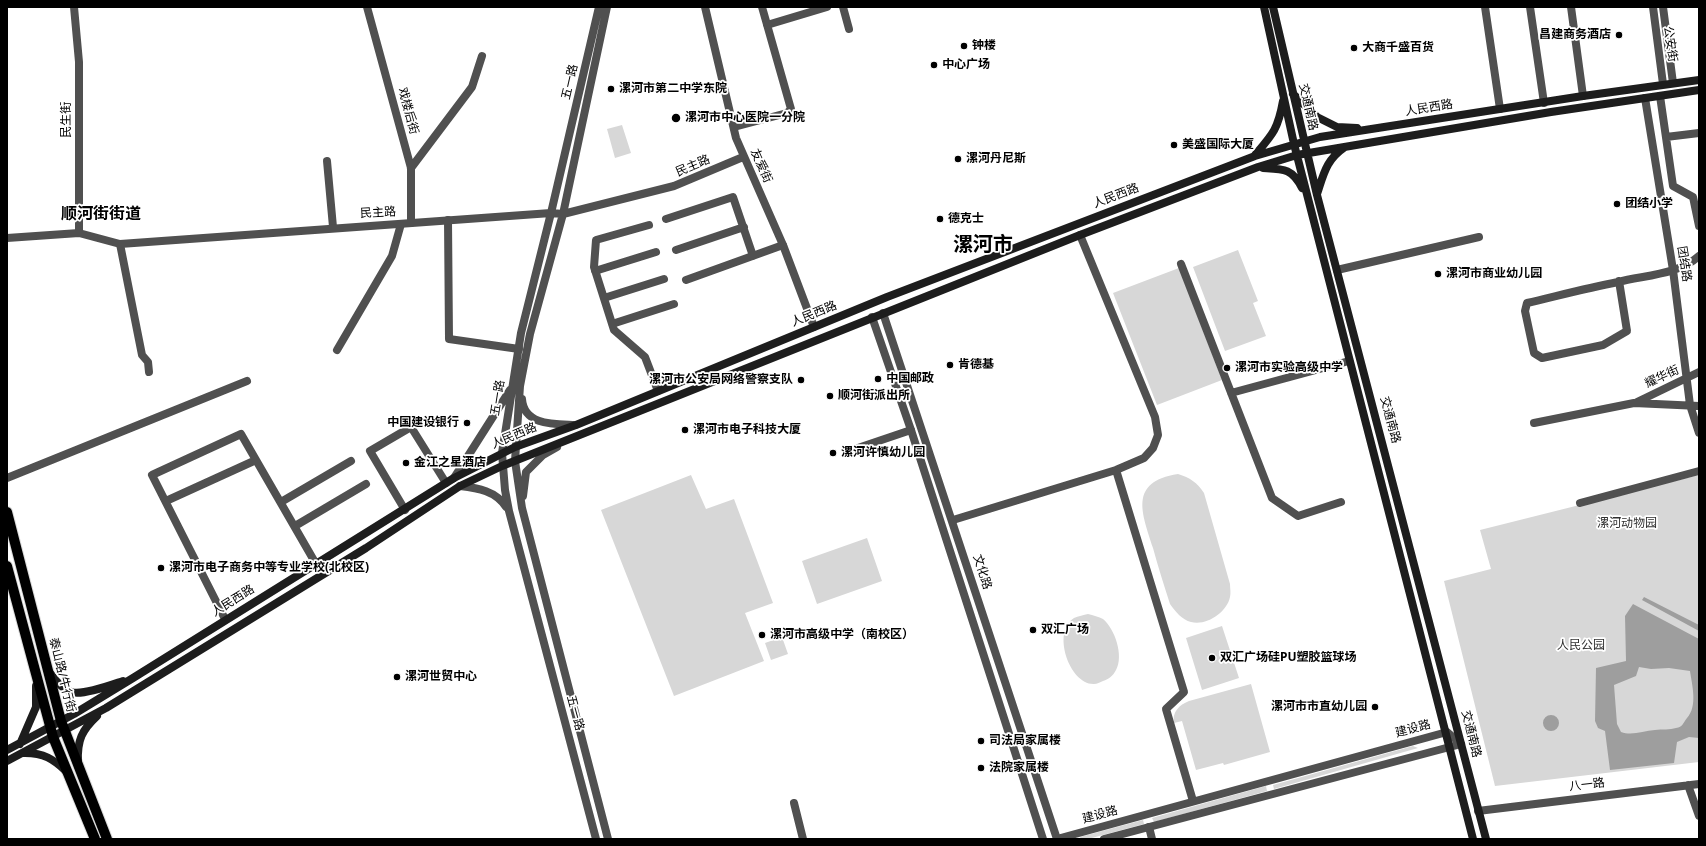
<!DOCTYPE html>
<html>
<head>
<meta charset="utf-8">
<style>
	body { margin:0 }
	#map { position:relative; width:1706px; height:846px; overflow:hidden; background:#fff; font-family:"Noto Sans",sans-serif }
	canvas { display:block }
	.frame { position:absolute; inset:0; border:8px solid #000; pointer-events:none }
</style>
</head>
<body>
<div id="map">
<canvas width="1706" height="846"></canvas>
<div class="frame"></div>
</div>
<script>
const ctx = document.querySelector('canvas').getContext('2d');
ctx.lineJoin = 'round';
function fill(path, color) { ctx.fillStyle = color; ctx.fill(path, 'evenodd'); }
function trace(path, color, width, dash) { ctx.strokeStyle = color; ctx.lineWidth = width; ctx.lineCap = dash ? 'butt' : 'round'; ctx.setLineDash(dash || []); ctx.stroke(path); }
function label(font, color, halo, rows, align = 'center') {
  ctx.font = font + ' "Noto Sans","Noto Sans SC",sans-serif'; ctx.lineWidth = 3.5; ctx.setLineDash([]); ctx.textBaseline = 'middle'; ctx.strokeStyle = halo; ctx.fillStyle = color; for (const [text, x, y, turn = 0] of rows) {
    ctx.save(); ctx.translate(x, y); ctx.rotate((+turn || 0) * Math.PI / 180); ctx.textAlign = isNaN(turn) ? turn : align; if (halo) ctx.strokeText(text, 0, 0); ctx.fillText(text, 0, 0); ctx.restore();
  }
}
fill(new Path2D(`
	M622 125 631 153 615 158 607 129Z
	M1238 250 1258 301 1253 303 1266 336 1225 351 1193 267Z
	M1179 268 1222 380 1157 405 1113 293Z
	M1178 474C1190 478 1197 482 1204 493L1230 584C1230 588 1231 593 1230 597 1227 612 1207 626 1191 622 1182 620 1175 611 1170 604 1164 585 1158 567 1153 548 1142 513 1128 482 1178 474Z
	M691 475 706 509 734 499 773 603 745 613 764 661 674 696 601 510Z
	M1699 475V762L1495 786 1444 581 1491 569 1480 530Z
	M867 538 882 581 817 604 802 561Z
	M1088 614C1093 615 1099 617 1103 619 1115 629 1124 656 1116 670 1113 676 1109 679 1103 681 1100 682 1097 684 1094 684 1070 685 1051 632 1074 618 1078 616 1084 615 1088 614Z
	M1222 626 1239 678 1202 690 1186 638Z
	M782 637 788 654 771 660 765 643Z
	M1251 684 1270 752 1224 765 1223 763 1196 770 1182 721 1174 723C1172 712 1179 705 1189 701Z
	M1413 746 1418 748 1274 789 1273 785Z
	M1266 786 1267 791 1154 822 1152 818Z
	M1143 820 1144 824 1088 839H1081L1080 837Z`), '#d7d7d7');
fill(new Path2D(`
	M1644 597 1699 625V631L1642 600Z
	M1633 604 1699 639V738L1689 737 1677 742 1674 763 1610 770 1605 731 1598 728 1595 721 1596 668 1626 661 1625 616ZM1639 667 1651 669 1669 668 1690 671C1692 685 1698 706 1687 718 1683 723 1683 727 1676 728 1670 730 1662 729 1655 730 1643 731 1632 736 1621 732L1617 724 1614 685 1636 676Z
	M1543 723a8 8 0 1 1 16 0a8 8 0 1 1-16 0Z`), '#9e9e9e');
const primary = new Path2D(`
	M7 512 61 721 107 839
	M7 566 53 737 95 839`);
trace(primary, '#dbdbdb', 12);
trace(new Path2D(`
	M74 7 79 62V233
	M367 7 411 168V223
	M843 7 849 29
	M1485 7 1500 109
	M1530 7 1544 103
	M1571 7 1583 96
	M767 25 827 7
	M1660 96 1673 186 1693 197 1699 226
	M1645 98 1673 270 1690 405 1699 433
	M734 127 787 113 791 109 762 7
	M1666 137 1699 133
	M327 161 333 227
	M411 168 472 87 482 56
	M666 219 733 197 753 256
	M448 220 449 339 519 349
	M649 225 596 240 594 267 614 330 645 357 658 391
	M120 244 142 355 148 362 149 372
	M676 250 744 227
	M1181 264 1272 498 1298 516 1341 502
	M1337 270 1479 237
	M595 271 656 252
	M686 280 783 245
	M1619 281 1627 331 1603 345 1542 358 1534 353 1525 311 1527 303C1557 296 1587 288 1618 282 1645 275 1678 275 1699 256
	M604 298 664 279
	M612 324 674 304
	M337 350 392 256 401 224
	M1231 393 1349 361
	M1637 402 1699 372
	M1534 423 1634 403 1699 406
	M849 451 911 430
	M1116 470 1184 692 1166 709 1193 801
	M7 478 247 381
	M166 501 256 460
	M281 502 351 461
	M1580 503 1699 471
	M405 510 370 451 411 427 446 483
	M953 520 1116 470 1144 458 1153 448 1158 435 1155 417 1080 235
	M295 526 366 484
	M225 619 152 475 241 434 316 564
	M1688 785 1699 816
	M794 803 803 839
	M1478 811 1699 784
	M1149 827 1152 839`), '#505050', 8);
trace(new Path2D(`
	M607 7 563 214 530 334 520 386 515 461 522 508 608 839
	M705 7 736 138 783 245 814 327
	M1653 7 1663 84
	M1663 7 1673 83
	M7 238 79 233 120 244 551 213 563 214 674 186 743 157
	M883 313 1057 839
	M872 317 911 430 1043 839
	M522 399C524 426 555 424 575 425
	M454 478 510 390
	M460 486C478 488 496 491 506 507
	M523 496 526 472 543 455 557 447
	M596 839 509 511 505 490 502 453 521 333 551 213 599 7
	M1057 839 1447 732 1461 744
	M1104 839 1461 744`), '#505050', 8);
trace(new Path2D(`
	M1264 7 1294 144 1473 839
	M1273 7 1317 195 1486 839
	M1293 94 1317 117 1337 127 1357 128
	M1255 155C1273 134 1278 129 1283 101
	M1263 168C1283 169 1292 168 1302 188
	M1317 194C1324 173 1326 160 1345 147
	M50 673C55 680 62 689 71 692 82 696 111 685 123 681
	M20 744 36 707V686
	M7 750 74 714 133 678 454 478 515 447 576 425 887 297 1255 156 1320 137 1583 96 1699 80
	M25 753C44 753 53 759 66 771
	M7 761 106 708 366 548 460 486 502 466 1080 235 1258 167 1297 155 1551 112 1699 90
	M78 762C77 740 82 730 97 716`), '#1d1d1d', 8);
trace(primary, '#000', 10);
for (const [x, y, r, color] of [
	[1619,35,4,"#000"],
	[964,46,4,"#000"],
	[1354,48,4,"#000"],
	[934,65,4,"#000"],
	[611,89,4,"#000"],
	[676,118,5,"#000"],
	[1174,145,4,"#000"],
	[958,159,4,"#000"],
	[1617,204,4,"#000"],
	[940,219,4,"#000"],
	[1438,274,4,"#000"],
	[950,365,4,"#000"],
	[1227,368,4,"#000"],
	[878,379,4,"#000"],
	[801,380,4,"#000"],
	[830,396,4,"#000"],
	[467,423,4,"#000"],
	[685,430,4,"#000"],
	[833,453,4,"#000"],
	[406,463,4,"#000"],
	[161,568,4,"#000"],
	[1033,630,4,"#000"],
	[762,635,4,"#000"],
	[1212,658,4,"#000"],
	[397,677,4,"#000"],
	[1375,707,4,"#000"],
	[981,741,4,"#000"],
	[981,768,4,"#000"]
]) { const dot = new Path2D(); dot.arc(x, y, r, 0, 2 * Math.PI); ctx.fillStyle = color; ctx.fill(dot); trace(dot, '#fff', 1.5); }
label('bold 12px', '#000', '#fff', [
	["昌建商务酒店",1611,35,"right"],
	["钟楼",972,46],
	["大商千盛百货",1362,48],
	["中心广场",942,65],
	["漯河市第二中学东院",619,89],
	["漯河市中心医院一分院",685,118],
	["美盛国际大厦",1182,145],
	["漯河丹尼斯",966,159],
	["团结小学",1625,204],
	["德克士",948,219],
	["漯河市商业幼儿园",1446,274],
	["肯德基",958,365],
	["漯河市实验高级中学",1235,368],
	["中国邮政",886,379],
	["漯河市公安局网络警察支队",793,380,"right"],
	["顺河街派出所",838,396],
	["中国建设银行",459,423,"right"],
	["漯河市电子科技大厦",693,430],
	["漯河许慎幼儿园",841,453],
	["金江之星酒店",414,463],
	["漯河市电子商务中等专业学校(北校区)",169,568],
	["双汇广场",1041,630],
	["漯河市高级中学（南校区）",770,635],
	["双汇广场硅PU塑胶篮球场",1220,658],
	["漯河世贸中心",405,677],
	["漯河市市直幼儿园",1367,707,"right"],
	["司法局家属楼",989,741],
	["法院家属楼",989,768]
], 'left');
label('12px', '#000', '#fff', [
	["公安街",1670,44,82],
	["五一路",570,82,-77],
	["交通南路",1308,107,77],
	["人民西路",1429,108,-9],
	["戏楼后街",408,111,75],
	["民生街",67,120,-90],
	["民主路",693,166,-23],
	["友爱街",761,166,66],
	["人民西路",1116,196,-21],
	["民主路",378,213,-3],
	["团结路",1684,264,81],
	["人民西路",814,314,-22],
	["耀华街",1662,377,-25],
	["五一路",498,398,-81],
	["交通南路",1390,420,75],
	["人民西路",514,436,-23],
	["文化路",982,572,72],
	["人民西路",233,601,-32],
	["泰山路/牛行街",62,675,76],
	["五一路",575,713,75],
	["建设路",1413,729,-15],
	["交通南路",1471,734,76],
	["八一路",1587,785,-7],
	["建设路",1100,815,-15]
]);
label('12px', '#2e2e2e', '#fff', [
	["漯河动物园",1627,524],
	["人民公园",1581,646]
]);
label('bold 16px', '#000', '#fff', [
	["顺河街街道",101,214]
]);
label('bold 20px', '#000', '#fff', [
	["漯河市",983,245]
]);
</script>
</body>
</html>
